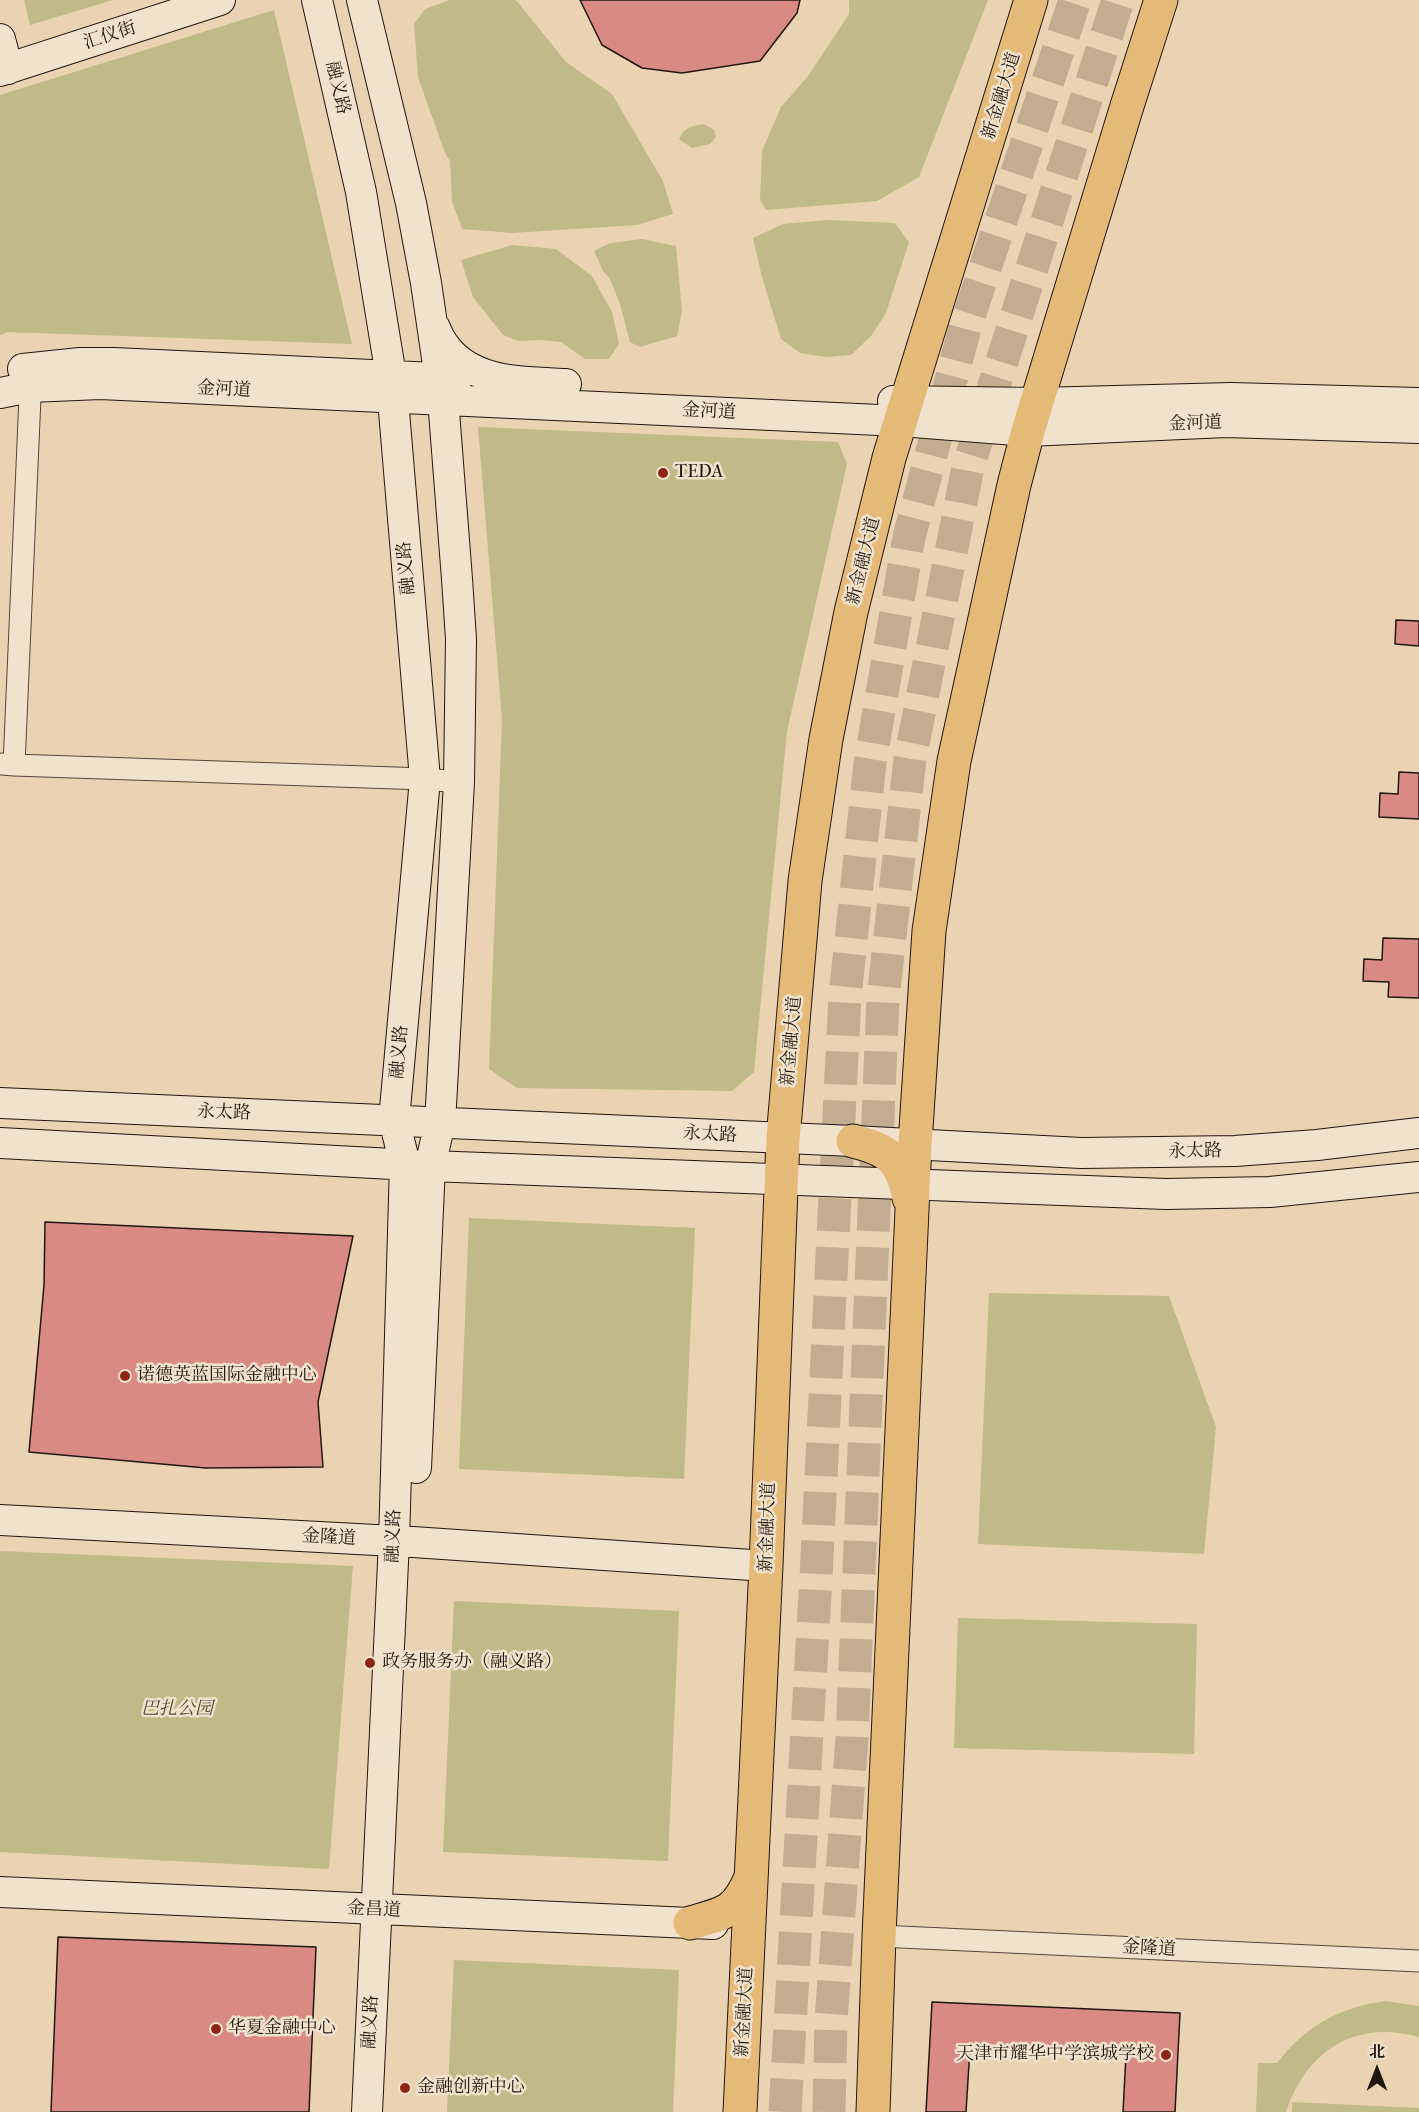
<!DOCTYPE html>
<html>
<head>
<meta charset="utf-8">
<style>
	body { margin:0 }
	#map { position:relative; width:1419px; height:2112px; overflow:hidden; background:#ead3b2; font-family:"IM FELL French Canon","Noto Serif SC",serif }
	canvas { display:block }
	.north { position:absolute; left:1347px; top:2040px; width:60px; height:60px; -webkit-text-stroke:4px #f1e2cd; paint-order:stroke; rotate:0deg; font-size:16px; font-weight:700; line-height:24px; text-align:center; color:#21170e }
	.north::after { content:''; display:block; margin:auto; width:21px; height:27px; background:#21170e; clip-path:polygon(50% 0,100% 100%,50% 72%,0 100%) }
</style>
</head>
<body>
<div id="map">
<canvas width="1419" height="2112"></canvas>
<div class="north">北</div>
</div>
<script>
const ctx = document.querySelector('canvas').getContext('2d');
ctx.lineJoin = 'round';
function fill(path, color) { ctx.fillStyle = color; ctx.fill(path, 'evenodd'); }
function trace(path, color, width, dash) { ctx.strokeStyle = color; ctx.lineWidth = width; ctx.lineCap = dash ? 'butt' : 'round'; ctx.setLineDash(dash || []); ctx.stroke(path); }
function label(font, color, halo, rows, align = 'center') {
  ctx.font = font + ' "IM FELL French Canon","Noto Serif SC",serif'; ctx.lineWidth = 5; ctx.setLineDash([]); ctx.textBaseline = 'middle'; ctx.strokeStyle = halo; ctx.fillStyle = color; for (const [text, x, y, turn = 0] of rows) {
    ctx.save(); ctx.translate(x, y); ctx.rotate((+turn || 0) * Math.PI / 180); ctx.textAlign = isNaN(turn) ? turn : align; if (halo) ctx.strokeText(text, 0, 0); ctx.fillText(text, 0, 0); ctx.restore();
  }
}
fill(new Path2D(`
	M24 0H113L30 25Z
	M450 0H516L566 62 612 94 663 181 673 214 637 225 512 233 462 229 452 201 450 161 445 153 418 77 414 24 425 9Z
	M849 0H988L919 177 877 201 766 210 760 200 762 151 781 107 808 76 849 14Z
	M274 10 352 344 8 332 0 335V95Z
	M704 124 714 130 716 137 710 144 692 148 679 139C684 127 692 126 704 124Z
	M828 220 895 223 909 242 886 313 871 336 851 355 826 357 800 353 781 339 762 277 753 238 783 224Z
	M642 239 676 246 682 311 677 336 640 347 630 342 620 304 610 279 603 271 594 251 610 243Z
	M512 245 556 249 592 276 612 312 619 344 609 359H585L561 342 541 340 518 341 503 335 473 297 461 260Z
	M478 427 838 442 847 464 787 731 754 1072 732 1091 517 1088 489 1069 502 720Z
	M469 1218 695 1228 684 1479 459 1469Z
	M989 1293 1169 1296 1216 1427 1204 1554 978 1544Z
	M0 1551 353 1566 329 1869 0 1852Z
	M454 1601 679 1611 668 1861 443 1852Z
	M958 1618 1197 1624 1194 1754 954 1748Z
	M454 1960 679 1970 673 2112H447Z
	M1385 2001 1419 2006V2037C1355 2019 1306 2051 1286 2112H1256L1258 2063H1277C1307 2025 1338 2008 1385 2001Z
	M1292 2102 1419 2108V2112H1292Z`), '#bfba87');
const building = new Path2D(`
	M580 0H800L797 13 760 61 682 73 642 68 602 45Z
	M1396 620 1419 621V646L1395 644Z
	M1399 772 1419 773V819L1379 817 1380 793 1398 794Z
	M1383 938 1419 939V998L1388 997 1389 982 1363 981 1364 959 1382 960Z
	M45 1222 353 1236 318 1402 323 1467 206 1468 29 1452 44 1285Z
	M58 1937 316 1947 309 2112H51Z
	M932 2002 1180 2013 1175 2112H1123L1126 2055 970 2048 966 2112H926Z`);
fill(building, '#d98b83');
trace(building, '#21170e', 1.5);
trace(new Path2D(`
	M785 2112 816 1577 845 996 870 763 909 537 965 328 1075 0
	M829 2112 831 2020 852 1738 883 998 910 759 968 467 1118 0`), '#c2ad91', 33, [33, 16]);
const street = new Path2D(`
	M2 764 14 765 31 374
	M14 765 425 779 459 782
	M879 1936 1419 1961`);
const secondary = new Path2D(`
	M317 0 361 192 391 376 425 779 394 1120 405 1164 394 1541 367 2112
	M362 0 411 203 426 283 443 399 457 579 461 639 459 782 440 1123 430 1166 416 1468
	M0 39 8 69
	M0 71 220 0
	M435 328C456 383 517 382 566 384
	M23 369 80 363H114L457 379
	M0 393 30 387 100 384 901 421 1028 431 1226 422 1419 428
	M893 401 1037 403 1231 398 1419 403
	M0 1103 853 1141 1081 1153 1235 1151 1317 1145 1419 1133
	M0 1143 430 1166 1166 1194 1270 1192 1419 1177
	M0 1520 413 1542 766 1566
	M0 1892 713 1924`);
const primary = new Path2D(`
	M853 1141C890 1150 901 1160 909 1198
	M690 1923C725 1913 736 1913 751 1877
	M740 2112 766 1566 783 1139 805 881 826 739 851 612 889 458 1031 0
	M873 2112 879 1936 915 1144 929 931 954 761 1014 485 1028 431 1127 106 1161 0`);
trace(street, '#534637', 23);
trace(secondary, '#21170e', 32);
trace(primary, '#21170e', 35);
trace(street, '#f1e2cd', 21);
trace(secondary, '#f1e2cd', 30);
trace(primary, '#e5ba79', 33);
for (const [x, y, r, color] of [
	[663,473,6,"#8f2418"],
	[125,1376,6,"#8f2418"],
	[370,1663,6,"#8f2418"],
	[216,2029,6,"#8f2418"],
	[1166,2055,6,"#8f2418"],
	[405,2088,6,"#8f2418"]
]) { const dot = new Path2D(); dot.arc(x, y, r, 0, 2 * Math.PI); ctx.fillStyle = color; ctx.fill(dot); trace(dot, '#f1e2cd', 2); }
label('18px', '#21170e', '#f1e2cd', [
	["汇仪街",110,36,-18],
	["融义路",337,88,77],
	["新金融大道",1002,96,-73],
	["金河道",224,390,3],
	["金河道",709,412,3],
	["金河道",1195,424,-2],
	["新金融大道",864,561,-76],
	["融义路",407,568,-95],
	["新金融大道",792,1041,-85],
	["融义路",400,1052,-85],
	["永太路",224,1113,2],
	["永太路",710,1135,3],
	["永太路",1195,1152,-1],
	["新金融大道",768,1527,-88],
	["融义路",394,1536,-88],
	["金隆道",329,1538,3],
	["金昌道",374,1910,3],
	["金隆道",1149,1949,3],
	["新金融大道",745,2012,-87],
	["融义路",371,2022,-87]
]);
label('18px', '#21170e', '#f1e2cd', [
	["TEDA",675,473],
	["诺德英蓝国际金融中心",137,1376],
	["政务服务办（融义路）",382,1663],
	["华夏金融中心",228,2029],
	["天津市耀华中学滨城学校",1154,2055,"right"],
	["金融创新中心",417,2088]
], 'left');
label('italic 18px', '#504832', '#f1e2cd', [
	["巴扎公园",177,1710]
]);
</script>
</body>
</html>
